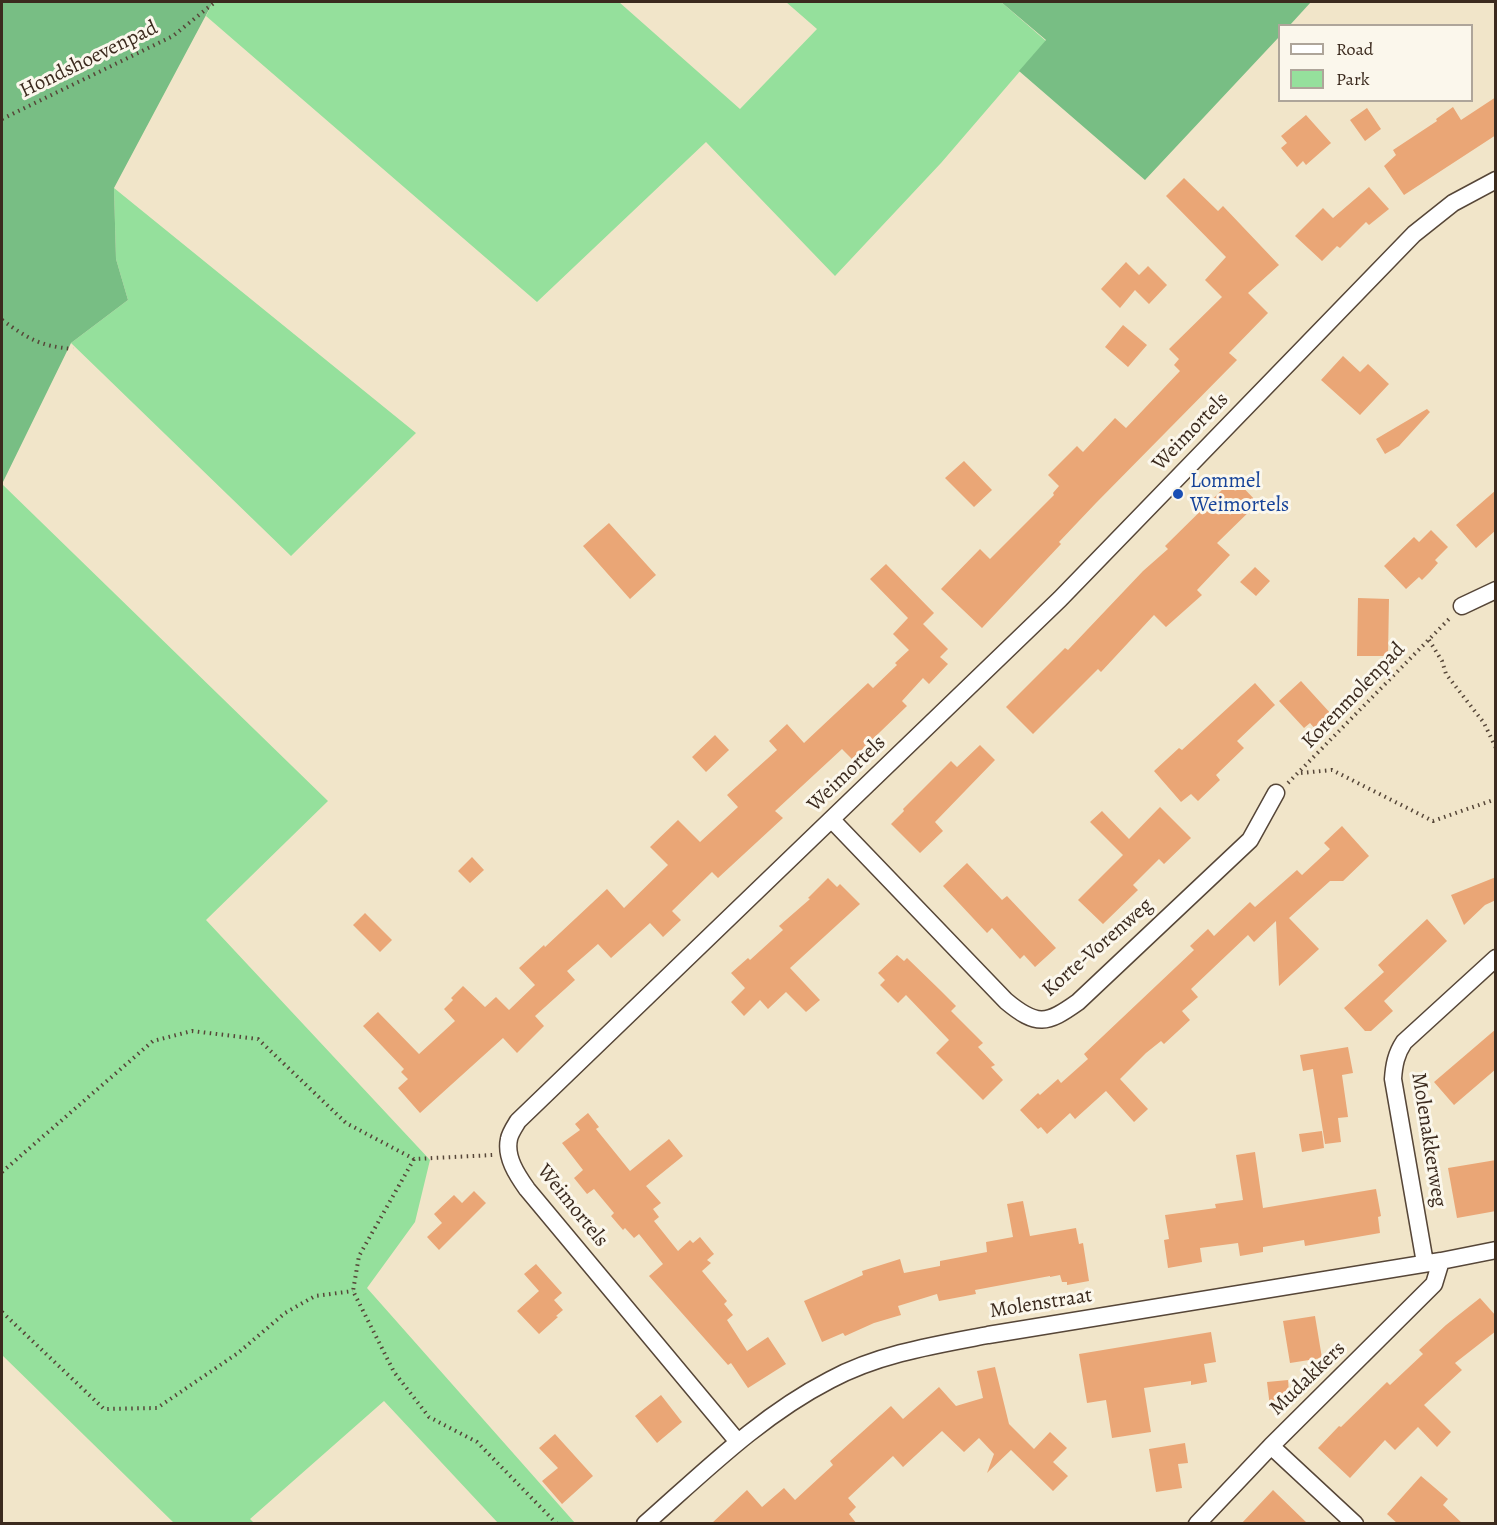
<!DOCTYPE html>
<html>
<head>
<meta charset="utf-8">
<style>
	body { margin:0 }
	#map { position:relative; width:1497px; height:1525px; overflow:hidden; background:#f1e5c9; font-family:Alegreya,serif }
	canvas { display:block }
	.frame { position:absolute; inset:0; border:3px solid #3b2a1e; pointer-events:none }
	.legend { position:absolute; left:1278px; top:24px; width:195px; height:78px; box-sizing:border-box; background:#fbf7ec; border:2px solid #aea59a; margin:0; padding:8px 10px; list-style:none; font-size:18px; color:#3b2a1e }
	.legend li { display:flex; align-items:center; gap:12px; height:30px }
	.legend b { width:30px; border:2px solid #aea59a }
</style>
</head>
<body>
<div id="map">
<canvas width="1497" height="1525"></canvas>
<div class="frame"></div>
<ul class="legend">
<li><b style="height:8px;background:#fff"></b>Road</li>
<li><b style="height:16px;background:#95e09c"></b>Park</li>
</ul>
</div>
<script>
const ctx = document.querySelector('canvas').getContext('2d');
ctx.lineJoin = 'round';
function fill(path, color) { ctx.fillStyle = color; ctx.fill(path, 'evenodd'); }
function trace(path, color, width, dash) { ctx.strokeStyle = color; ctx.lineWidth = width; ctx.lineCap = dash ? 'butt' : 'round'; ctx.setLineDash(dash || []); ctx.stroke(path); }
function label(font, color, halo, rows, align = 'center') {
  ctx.font = font + ' Alegreya,serif'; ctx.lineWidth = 6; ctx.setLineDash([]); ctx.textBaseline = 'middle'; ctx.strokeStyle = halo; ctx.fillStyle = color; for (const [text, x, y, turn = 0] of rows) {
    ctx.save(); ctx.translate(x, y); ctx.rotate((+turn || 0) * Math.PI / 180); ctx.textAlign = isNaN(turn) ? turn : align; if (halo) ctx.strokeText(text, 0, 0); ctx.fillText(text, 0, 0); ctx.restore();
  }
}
fill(new Path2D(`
	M213 2H619L740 109 817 29 786 2H1001L1046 41 941 163 835 276 706 142 537 302 206 16Z
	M114 188 416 433 291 556 71 343 128 300 116 259Z
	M2 484 328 801 206 920 430 1160 415 1222 367 1288 575 1523H498L384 1401 250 1519 254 1523H174L2 1355Z`), '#95e09c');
fill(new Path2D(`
	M2 2H213L114 188 116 259 128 300 71 343 2 484Z
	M1001 2H1311L1290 25 1280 26 1279 37 1145 180 1019 71 1046 40Z`), '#78be84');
fill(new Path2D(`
	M1496 97V135L1404 195 1384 166 1396 155 1393 150 1437 121 1436 119 1453 107 1461 120Z
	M1367 108 1381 129 1365 141 1350 120Z
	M1306 115 1331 143 1306 165 1303 161 1297 167 1281 148 1287 143 1281 136Z
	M1184 178 1218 211 1223 206 1279 265 1248 293 1268 313 1229 353 1237 360 1096 503 1059 542 1061 544 982 628 941 589 980 549 990 559 1054 495 1053 493 1059 486 1048 475 1077 446 1083 452 1115 418 1126 428 1180 371 1174 365 1179 359 1169 349 1222 297 1205 280 1226 257 1166 196Z
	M1369 187 1389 209 1369 225 1366 222 1340 248 1337 246 1322 261 1295 236 1323 208 1333 218Z
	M1126 262 1139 275 1148 266 1167 285 1149 304 1135 290 1120 308 1101 289Z
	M1123 325 1147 345 1128 367 1105 347Z
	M1343 356 1360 372 1368 364 1389 384 1360 415 1321 380Z
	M1427 409 1430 412 1399 446 1385 454 1376 439Z
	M964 461 992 490 974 507 945 478Z
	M1234 478 1258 503 1217 543 1230 555 1197 590 1202 595 1166 627 1154 615 1101 672 1098 669 1033 734 1006 707 1065 648 1068 650 1143 571 1168 549 1165 546Z
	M1496 490V530L1476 548 1456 525Z
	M609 523 656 575 630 599 583 546Z
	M1431 530 1448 547 1435 560 1438 563 1430 572 1422 580 1419 577 1406 589 1384 566 1414 537 1419 542Z
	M886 564 934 613 923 624 948 649 940 657 948 664 929 684 923 678 902 701 907 706 852 759 842 749 775 811 783 818 718 878 712 872 672 911 681 920 663 937 650 923 611 958 598 944 567 971 575 980 535 1016 544 1026 517 1053 503 1038 420 1113 398 1088 408 1079 401 1072 404 1069 363 1026 378 1012 419 1054 455 1021 444 1009 453 1000 451 998 463 986 485 1007 496 997 509 1010 535 985 519 968 544 945 545 947 607 889 624 908 668 865 650 847 678 820 700 842 738 807 727 795 777 750 769 741 787 724 804 743 868 683 873 688 897 665 895 663 909 650 893 634 908 618 870 579Z
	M1255 567 1270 581 1256 596 1240 582Z
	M1358 598 1389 599 1388 656H1357Z
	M1301 681 1332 715 1316 730 1310 723 1304 728 1279 701Z
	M1255 683 1275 705 1237 741 1244 748 1216 775 1220 780 1198 801 1191 794 1181 802 1154 771 1179 748 1182 750Z
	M715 735 729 750 706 772 692 757Z
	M980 745 995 760 935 822 943 831 920 853 891 824 904 811 903 809 951 761 957 767Z
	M1160 807 1191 838 1164 864 1159 859 1133 885 1138 890 1103 924 1078 900 1123 855 1090 822 1102 811 1129 839Z
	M1342 826 1369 856 1343 881H1330L1289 918 1319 949 1279 986 1276 921 1254 942 1248 935 1191 989 1198 997 1182 1011 1190 1020 1164 1044 1161 1041 1146 1053 1120 1079 1148 1109 1134 1122 1106 1091 1075 1119 1070 1113 1047 1134 1041 1127 1038 1129 1020 1110 1038 1093 1040 1095 1058 1079 1061 1083 1088 1059 1084 1054 1194 950 1190 946 1208 929 1214 936 1250 902 1255 907 1297 870 1302 875 1330 849 1324 843Z
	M472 857 484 870 470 883 458 871Z
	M967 863 1002 900 1007 896 1056 948 1035 967 1024 955 1020 959 992 928 987 933 943 886Z
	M1496 877V900L1485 905 1464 925 1451 895Z
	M828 878 837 887 840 884 860 904 790 968 820 1000 806 1012 786 992 768 1009 760 1000 744 1016 731 1002 745 988 731 973 748 958 750 960 783 930 779 926 810 899 808 898Z
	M365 913 392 940 380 952 353 925Z
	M1427 919 1447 941 1384 1001 1393 1011 1371 1031H1365L1344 1008 1384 972 1378 965Z
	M897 955 904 961 907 958 939 989 956 1006 951 1011 983 1043 978 1047 995 1065 991 1067 1003 1080 983 1100 936 1053 949 1040 906 995 898 1003 880 985 885 980 878 973Z
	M1496 1029V1069L1454 1105 1434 1082Z
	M1348 1047 1353 1073 1342 1075 1348 1117 1338 1118 1341 1142 1325 1144 1313 1069 1303 1071 1300 1055Z
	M588 1113 599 1127 596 1129 630 1171 669 1139 683 1156 646 1186 661 1203 653 1209 659 1217 654 1221 678 1251 690 1240 693 1243 700 1237 714 1254 707 1260 711 1263 702 1271 727 1301 724 1304 733 1315 727 1320 747 1351 768 1337 786 1364 748 1388 731 1363 728 1365 649 1276 663 1264 639 1234 634 1238 625 1228 623 1230 611 1216 614 1213 594 1189 587 1194 574 1178 583 1170 562 1143 580 1130 575 1124Z
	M1322 1131 1324 1148 1302 1152 1299 1134Z
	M1255 1152 1263 1208 1376 1189 1381 1216 1378 1217 1380 1233 1305 1246 1304 1240 1263 1247V1252L1240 1256 1238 1243 1200 1248 1202 1262 1168 1268 1164 1240 1169 1239 1165 1215 1216 1208 1215 1204 1243 1200 1236 1155Z
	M1496 1160V1211L1457 1218 1448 1168Z
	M474 1191 486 1203 439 1250 427 1237 442 1223 434 1214 454 1195 462 1203Z
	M1023 1201 1030 1236 1076 1228 1079 1244 1083 1243 1089 1281 1067 1285V1282H1062L1060 1275 1050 1277V1276L975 1290 976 1294 939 1301 937 1294 898 1306 901 1315 874 1323 845 1336 843 1333 822 1342 804 1301 863 1275 862 1271 900 1259 904 1273 940 1266V1261L987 1252 986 1242 1013 1237 1007 1204Z
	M536 1264 562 1293 554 1300 563 1310 556 1316 558 1317 539 1334 517 1311 539 1291 524 1274Z
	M1480 1298 1496 1316V1331L1455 1363 1462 1370 1424 1405 1451 1432 1437 1447 1418 1427 1395 1450 1385 1440 1350 1478 1318 1448 1339 1426 1341 1427 1387 1382 1390 1385 1423 1354 1419 1350 1446 1325Z
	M1315 1316 1322 1358 1290 1363 1283 1321Z
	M1211 1332 1216 1362 1204 1364 1207 1382 1191 1385V1381L1144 1388 1151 1432 1112 1438 1106 1400 1087 1403 1079 1354Z
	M995 1367 1009 1424 1034 1449 1050 1432 1067 1448 1053 1462 1068 1476 1053 1491 1011 1450 987 1473 994 1454 979 1438 964 1452 942 1431 903 1467 893 1456 848 1498 856 1507 849 1514 857 1524H711L747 1490 762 1507 784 1488 795 1500 833 1465 830 1461 891 1406 903 1419 939 1387 956 1406 983 1398 977 1371Z
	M1288 1380 1290 1405 1270 1407 1267 1382Z
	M661 1395 682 1422 657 1443 635 1416Z
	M555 1434 593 1476 562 1504 542 1481 558 1468 539 1448Z
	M1185 1443 1188 1463 1178 1464 1182 1488 1156 1492 1149 1449Z
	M1421 1476 1448 1499 1443 1505 1463 1524H1398L1387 1514Z
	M1273 1490 1308 1524H1241Z`), '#eaa676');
const street = new Path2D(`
	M1462 606 1496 590
	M832 820 1006 1001C1037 1027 1047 1024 1078 1002L1250 840 1276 793
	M1425 1263 1393 1079C1394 1065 1396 1054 1404 1042L1496 958
	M738 1442 527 1189C517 1175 505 1157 509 1139 510 1133 515 1126 518 1121L1060 599 1414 234 1453 203 1496 180
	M1271 1446 1355 1524
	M645 1524C704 1472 760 1416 830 1380 878 1354 935 1345 988 1335L1441 1261 1496 1250
	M1197 1524 1271 1446 1434 1284 1441 1261`);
trace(street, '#564638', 19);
trace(new Path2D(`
	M2 119 173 36 215 2
	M2 320C29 339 39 346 73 349
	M1429 640 1442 661 1446 674 1484 723 1496 748
	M1301 773 1332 770 1433 821 1496 799
	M1288 783 1449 619
	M414 1159 359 1256 353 1291 394 1372 429 1417 477 1442 557 1524
	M2 1172 153 1041 192 1031 258 1039 346 1123 414 1159 493 1155
	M2 1312 104 1409 157 1408 238 1353 285 1313 315 1296 353 1291`), '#564638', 4, [1.5, 4.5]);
trace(street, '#fff', 16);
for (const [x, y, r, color] of [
	[1178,494,6,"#1a4fb4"]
]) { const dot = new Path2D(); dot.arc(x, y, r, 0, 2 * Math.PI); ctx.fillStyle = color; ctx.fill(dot); trace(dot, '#fbf7ec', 2); }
label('21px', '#3b2a1e', '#fbf7ec', [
	["Hondshoevenpad",89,60,-26],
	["Weimortels",1191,432,-46],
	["Korenmolenpad",1354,696,-46],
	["Weimortels",847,774,-44],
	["Korte-Vorenweg",1098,948,-41],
	["Molenakkerweg",1428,1140,81],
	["Weimortels",572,1206,51],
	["Molenstraat",1041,1304,-9],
	["Mudakkers",1308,1379,-44]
]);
label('21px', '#164399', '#fbf7ec', [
	["Lommel",1190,482],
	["Weimortels",1190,506]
], 'left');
</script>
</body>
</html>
